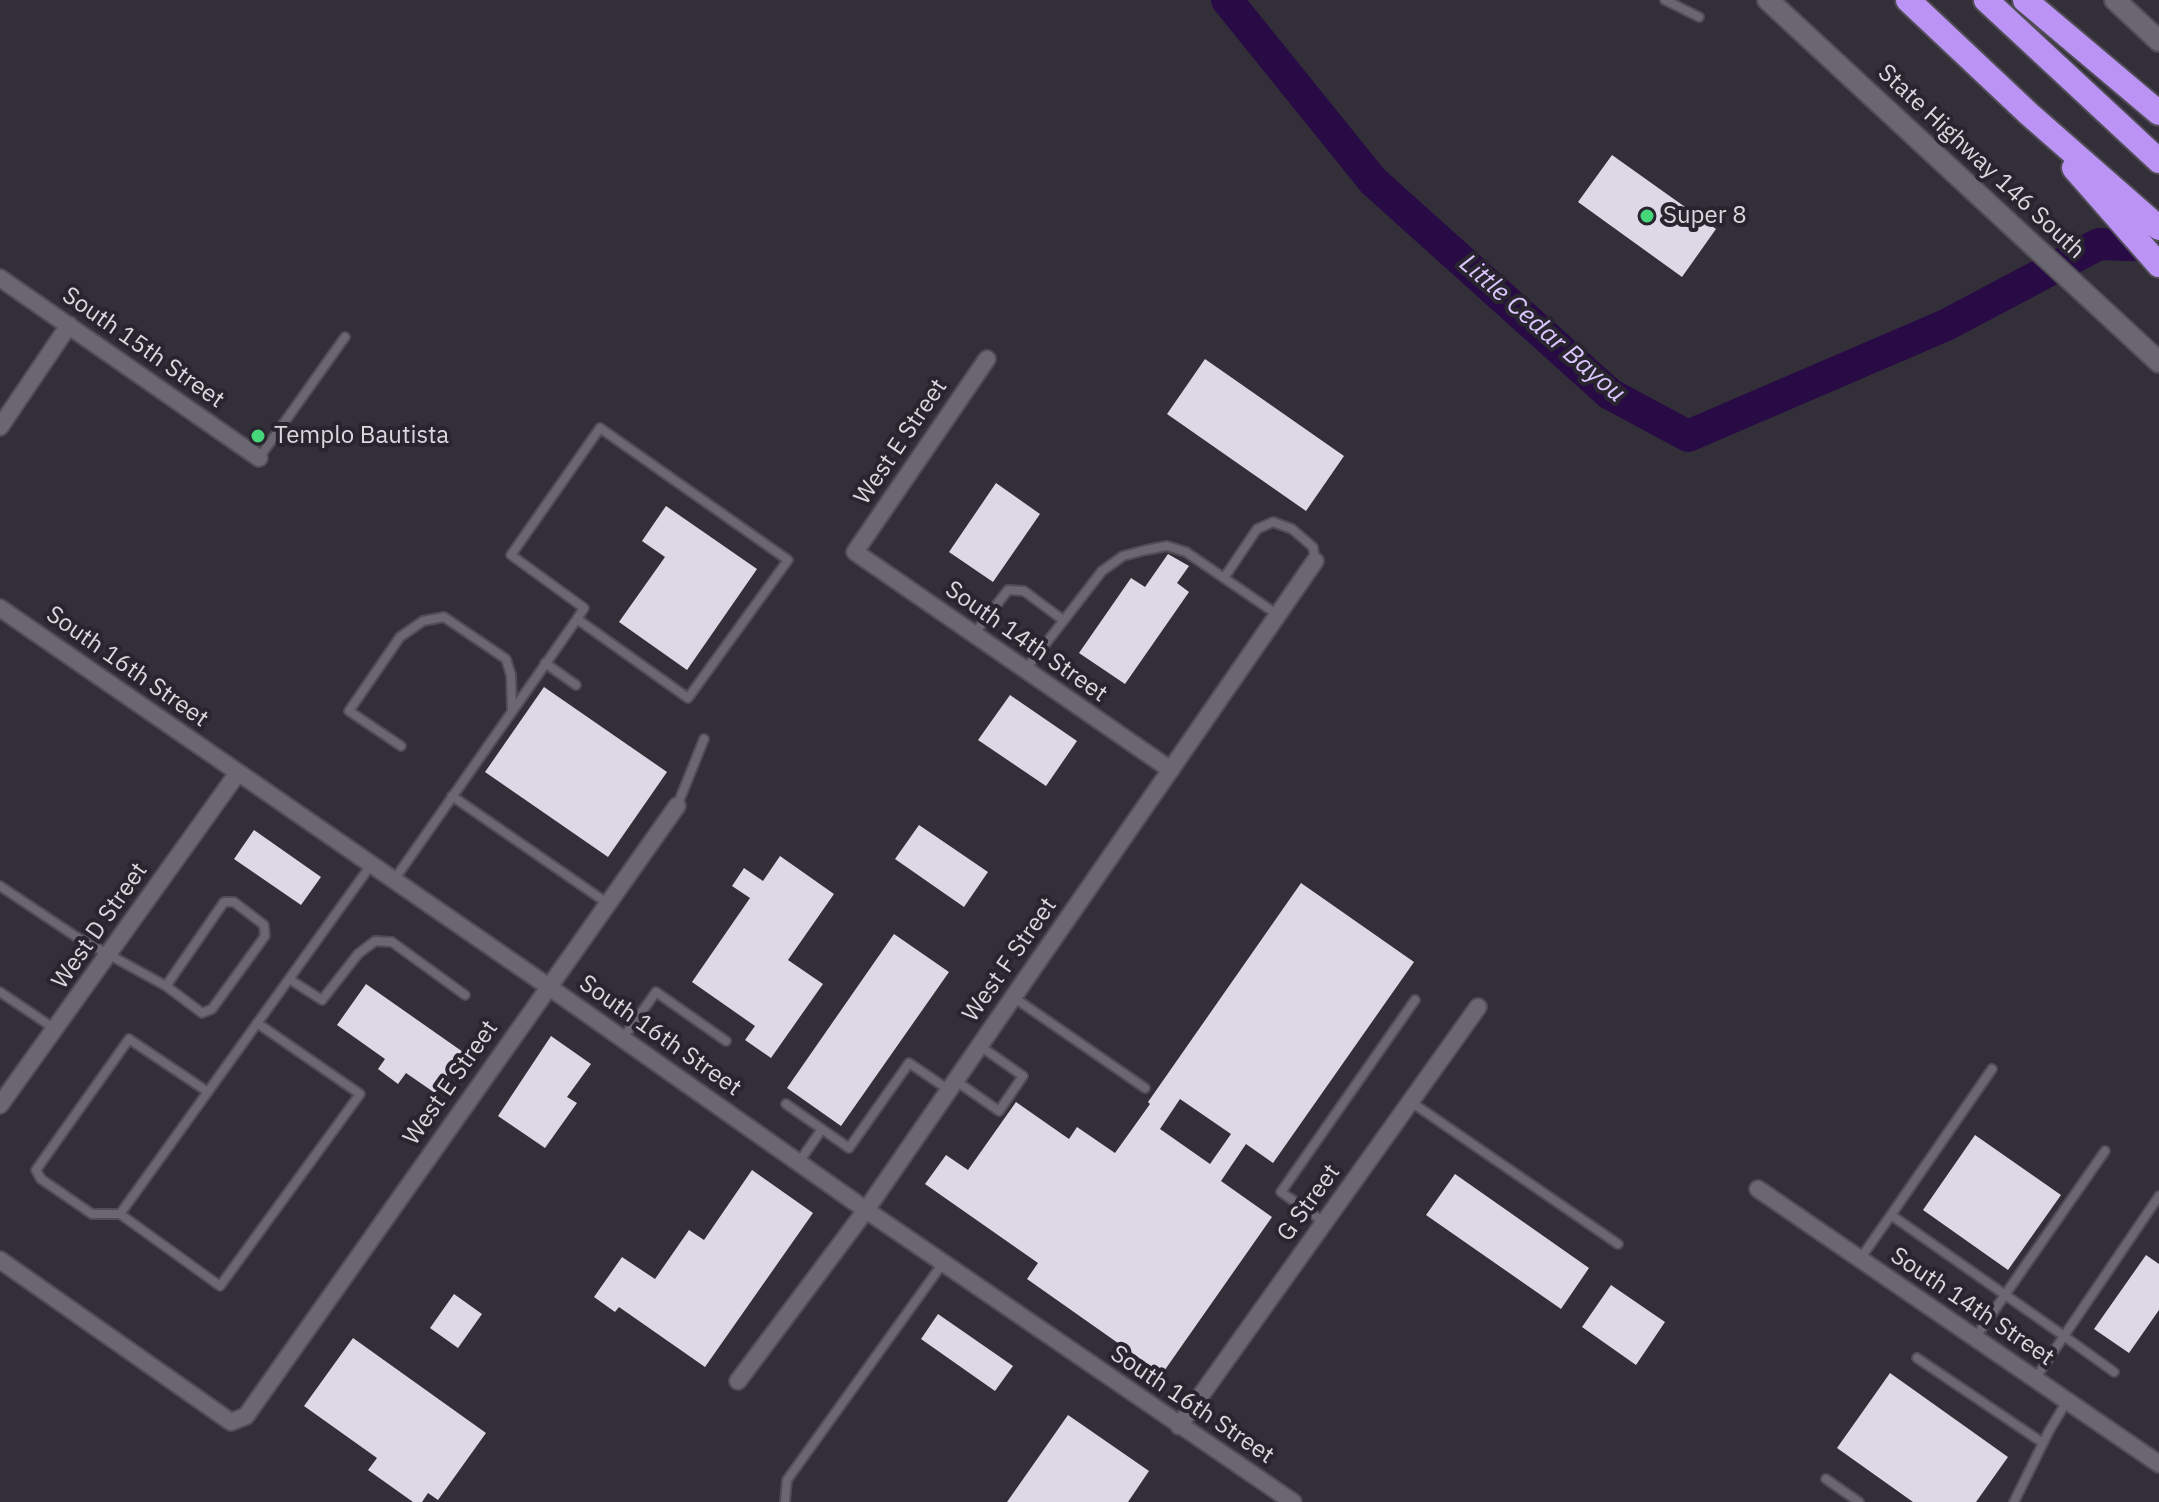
<!DOCTYPE html>
<html>
<head>
<meta charset="utf-8">
<style>
	body { margin:0 }
	canvas { display:block; background:#322f39 }
</style>
</head>
<body>
<canvas width="2159" height="1502"></canvas>
<script>
const ctx = document.querySelector('canvas').getContext('2d');
ctx.lineJoin = 'round';
function trace(path, color, width, dash) { ctx.strokeStyle = color; ctx.lineWidth = width; ctx.lineCap = dash ? 'butt' : 'round'; ctx.setLineDash(dash || []); ctx.stroke(path); }
function fill(path, color) { ctx.fillStyle = color; ctx.fill(path, 'evenodd'); }
function label(font, color, halo, rows, align = 'center') {
  ctx.font = font + ' "IBM Plex Sans",sans-serif'; ctx.lineWidth = 8; ctx.setLineDash([]); ctx.textBaseline = 'middle'; ctx.strokeStyle = halo; ctx.fillStyle = color; for (const [text, x, y, turn = 0] of rows) {
    ctx.save(); ctx.translate(x, y); ctx.rotate((+turn || 0) * Math.PI / 180); ctx.textAlign = isNaN(turn) ? turn : align; if (halo) ctx.strokeText(text, 0, 0); ctx.fillText(text, 0, 0); ctx.restore();
  }
}
trace(new Path2D(`
	M1227 0 1373 181 1610 394 1688 436 1946 325 2099 244 2159 246`), '#280b45', 32);
fill(new Path2D(`
	M1612 155 1716 229 1682 277 1578 202Z
	M1205 359 1344 456 1306 511 1167 414Z
	M996 483 1040 514 993 582 949 552Z
	M666 506 757 569 687 670 619 622 665 557 642 541Z
	M1168 554 1189 566 1177 583 1189 592 1125 684 1079 653 1131 578 1145 587Z
	M544 687 667 772 608 857 485 772Z
	M1010 695 1077 741 1046 786 978 740Z
	M919 825 988 872 964 907 895 859Z
	M254 830 321 877 301 905 234 859Z
	M780 856 834 894 788 960 823 984 771 1058 745 1040 755 1026 692 982 750 898 732 886 744 868 763 881Z
	M1301 883 1414 962 1273 1163 1246 1144 1221 1181 1272 1217 1162 1374 1027 1279 1038 1263 925 1184 946 1155 968 1170 1016 1102 1069 1139 1077 1127 1115 1153 1150 1104 1148 1102ZM1180 1099 1231 1134 1210 1164 1160 1129Z
	M894 934 949 972 841 1126 787 1088Z
	M366 984 463 1052 435 1093 406 1073 398 1084 378 1069 385 1059 337 1025Z
	M551 1036 591 1064 567 1097 577 1103 545 1148 498 1116Z
	M1975 1135 2061 1195 2008 1270 1923 1210Z
	M752 1170 813 1213 705 1367 619 1307 615 1312 594 1297 622 1257 655 1279 689 1230 704 1240Z
	M1455 1174 1589 1268 1561 1309 1426 1215Z
	M2146 1255 2159 1264V1310L2129 1353 2094 1329Z
	M1611 1285 1665 1322 1636 1365 1582 1327Z
	M454 1294 482 1314 458 1348 430 1328Z
	M938 1314 1013 1366 995 1391 921 1339Z
	M353 1338 486 1433 438 1500 428 1493 422 1502H413L368 1470 377 1458 304 1406Z
	M1890 1373 2008 1457 1976 1502H1913L1837 1448Z
	M1068 1415 1149 1471 1128 1502H1007Z`), '#ddd8e6');
const lane = new Path2D(`
	M1665 0 1699 17
	M259 458 345 337
	M1224 578 1257 529 1273 522 1292 529 1313 547 1315 561
	M974 634 1008 590 1024 591 1063 620
	M545 663 576 685
	M1026 669 1102 571 1123 556 1146 550 1167 546 1186 552 1278 615
	M401 746 349 711 400 637 423 621 444 617 506 659 511 675 512 709
	M452 796 607 903
	M677 806 704 739
	M394 880 577 619 688 698 788 560 600 428 511 555 584 608 577 619
	M0 886 75 936 166 986 202 1013 212 1009 265 936 264 925 234 902H224L166 986
	M289 979 322 1000 358 954 375 941 392 942 465 995
	M0 992 55 1029
	M1013 997 1145 1088
	M623 1038 656 992 726 1041
	M956 1081 999 1111 1023 1076 980 1046
	M208 1092 129 1039 36 1170 41 1179 92 1214H120L371 865
	M1411 1102 1618 1244
	M786 1104 849 1148 909 1063 949 1090
	M799 1162 822 1129
	M120 1214 220 1286 360 1094 257 1023
	M1891 1215 1992 1069
	M1324 1222 1281 1192 1415 1000
	M1860 1259 1891 1215 2064 1336 2035 1379
	M1975 1338 2105 1151
	M1917 1358 2043 1443
	M2114 1372 2064 1336 2159 1196
	M1826 1479 1859 1502
	M785 1502 787 1480 943 1263
	M2014 1502 2049 1431 2067 1401`);
const street = new Path2D(`
	M0 278 259 458
	M987 359 855 552 1171 770
	M0 427 69 325
	M0 608 549 987 866 1210 1293 1502
	M0 1105 237 774
	M1758 1189 2159 1464
	M0 1260 231 1422 246 1416 677 806
	M738 1381 866 1210 1315 561
	M1179 1426 1478 1007`);
const secondary = new Path2D(`
	M1768 0 2159 362
	M2115 0 2159 41`);
const highway = new Path2D(`
	M1908 0 2029 114 2159 228
	M1986 0 2159 161
	M2025 0 2159 113
	M2074 168 2159 265`);
trace(lane, '#504d55', 12);
trace(street, '#504d55', 20);
trace(secondary, '#504d55', 24);
trace(highway, '#504d55', 28);
trace(lane, '#6a6672', 8);
trace(street, '#6a6672', 16);
trace(secondary, '#6a6672', 20);
trace(highway, '#ba93f5', 24);
for (const [x, y, r, color] of [
	[1647,216,8,"#46d77a"],
	[258,436,8,"#46d77a"]
]) { const dot = new Path2D(); dot.arc(x, y, r, 0, 2 * Math.PI); ctx.fillStyle = color; ctx.fill(dot); trace(dot, '#28252f', 3); }
label('24px', '#dad7de', '#28252f', [
	["State Highway 146 South",1981,162,43],
	["South 15th Street",143,348,35],
	["West E Street",901,442,-56],
	["South 14th Street",1026,642,35],
	["South 16th Street",127,667,35],
	["West D Street",100,926,-55],
	["West F Street",1010,960,-55],
	["South 16th Street",660,1036,35],
	["West E Street",451,1083,-55],
	["G Street",1309,1203,-54],
	["South 14th Street",1972,1307,34],
	["South 16th Street",1192,1405,34]
]);
label('24px', '#dad7de', '#28252f', [
	["Super 8",1663,216],
	["Templo Bautista",274,436]
], 'left');
label('italic 26px', '#dac6fd', '#28252f', [
	["Little Cedar Bayou",1542,329,41]
]);
</script>
</body>
</html>
